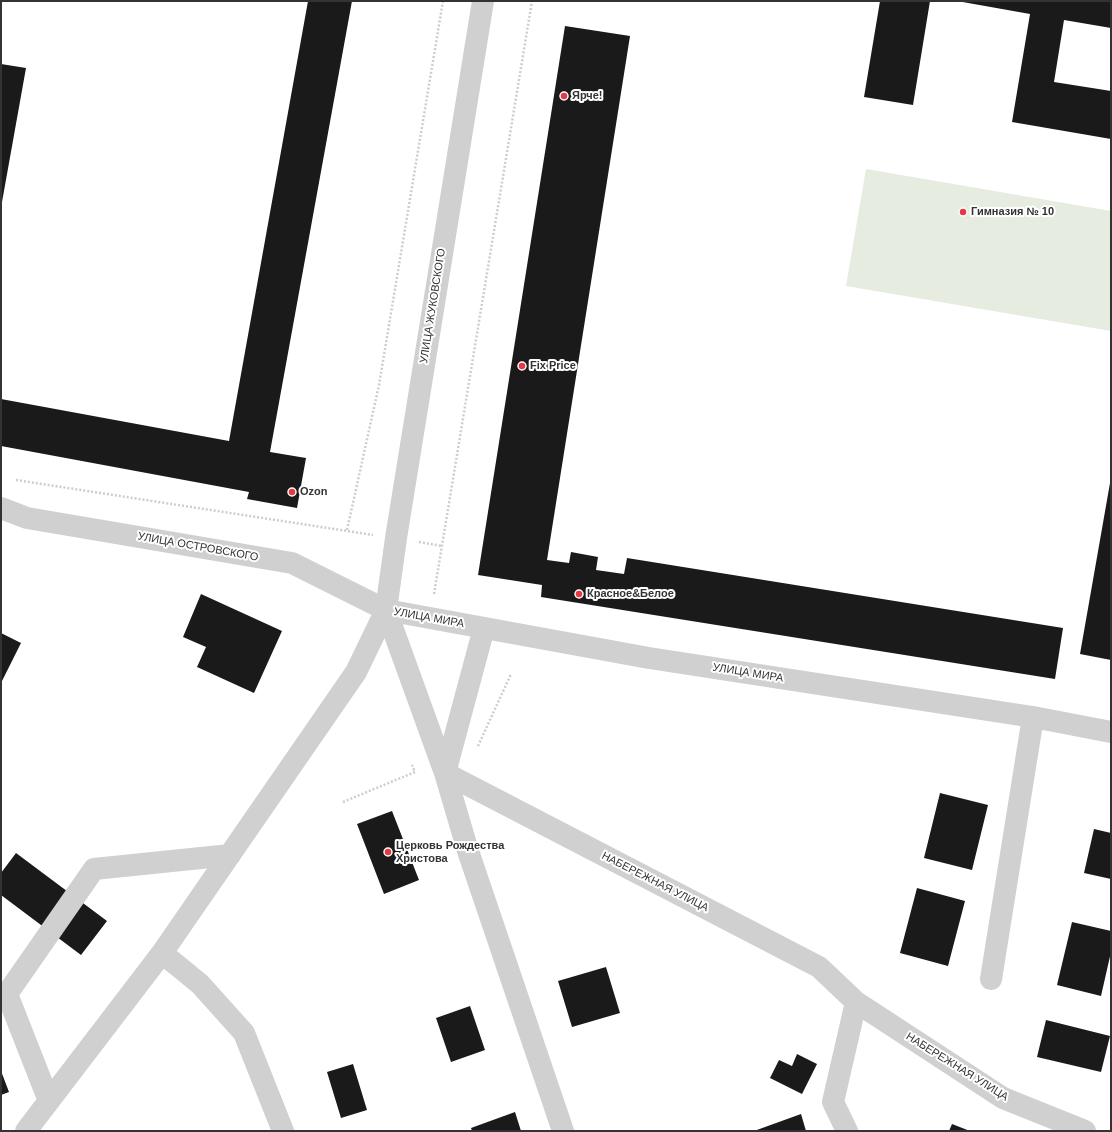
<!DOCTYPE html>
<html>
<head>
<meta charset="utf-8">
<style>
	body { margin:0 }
	#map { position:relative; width:1112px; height:1132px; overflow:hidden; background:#fff; font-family:Helvetica,sans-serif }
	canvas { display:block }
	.frame { position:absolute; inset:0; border:2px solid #333; pointer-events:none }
</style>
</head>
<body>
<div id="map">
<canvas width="1112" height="1132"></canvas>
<div class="frame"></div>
</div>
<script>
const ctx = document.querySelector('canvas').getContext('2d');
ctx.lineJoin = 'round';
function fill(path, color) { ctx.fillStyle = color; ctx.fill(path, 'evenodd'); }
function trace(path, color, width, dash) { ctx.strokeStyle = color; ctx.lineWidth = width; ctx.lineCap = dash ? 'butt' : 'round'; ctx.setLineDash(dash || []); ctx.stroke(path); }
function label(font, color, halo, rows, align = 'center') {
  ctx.font = font + ' Helvetica,sans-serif'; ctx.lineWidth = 4; ctx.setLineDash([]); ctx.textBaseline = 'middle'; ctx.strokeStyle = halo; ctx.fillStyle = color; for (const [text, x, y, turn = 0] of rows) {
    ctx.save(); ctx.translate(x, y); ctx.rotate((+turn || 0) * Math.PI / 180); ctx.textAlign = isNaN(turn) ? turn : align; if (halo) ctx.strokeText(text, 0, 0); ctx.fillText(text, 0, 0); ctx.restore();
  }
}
fill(new Path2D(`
	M866 169 1111 211V331L846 286Z`), '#e6ecdf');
fill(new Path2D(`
	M308 1H352L270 452 306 458 297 508 247 499 249 492 1 446V399L229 441Z
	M880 1H930L913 105 864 97Z
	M957 1H1111V28L1064 20 1054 82 1111 91V139L1012 122 1030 14Z
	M565 26 630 36 547 560 569 563 571 552 598 557 596 570 624 574 627 558 1063 628 1055 679 541 597 542 585 478 575Z
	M1 64 26 68 2 202H1Z
	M1110 483H1111V660L1080 654Z
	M201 594 282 631 254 693 197 667 206 647 183 637Z
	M1 633 21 643 1 683Z
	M940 793 988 805 972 870 924 858Z
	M392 811 419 880 384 894 357 824Z
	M1094 829 1111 833V879L1084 873Z
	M16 853 107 921 81 955 1 895V873Z
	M917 888 965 901 948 966 900 953Z
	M1072 922 1111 931V952L1101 996 1057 985Z
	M606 967 620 1013 572 1027 558 981Z
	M470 1006 485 1050 451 1062 436 1018Z
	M1046 1020 1110 1036 1101 1072 1037 1057Z
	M797 1054 817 1064 802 1094 770 1078 779 1060 792 1066Z
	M353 1064 367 1110 341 1118 327 1072Z
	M1 1071 9 1092 1 1095Z
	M515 1112 521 1131H472L471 1128Z
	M801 1114 806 1131H754Z
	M952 1124 970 1131H949Z`), '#1a1a1a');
trace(new Path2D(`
	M16 480 373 535
	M347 530 379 385 443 1
	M419 542 442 546
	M434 594 532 1
	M478 746 511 674
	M343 802 415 772 412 765`), '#cdcdcd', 2.5, [2, 2]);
trace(new Path2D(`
	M1 508 27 518 292 563 386 610 649 658 1033 717 1111 732
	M386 610 445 773 468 851 563 1131
	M445 773 819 967 856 1002 1003 1098 1085 1131
	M445 773 484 628
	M162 953 200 984 244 1033 283 1131
	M991 979 1033 717
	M49 1101 7 994 94 869 230 855
	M26 1131 162 953 356 672 386 610 396 538 483 1
	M847 1131 833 1102 856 1002`), '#d0d0d0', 22);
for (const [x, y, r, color] of [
	[564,96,4,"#e63946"],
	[963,212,4,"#e63946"],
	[522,366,4,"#e63946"],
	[292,492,4,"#e63946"],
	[579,594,4,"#e63946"],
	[388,852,4,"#e63946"]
]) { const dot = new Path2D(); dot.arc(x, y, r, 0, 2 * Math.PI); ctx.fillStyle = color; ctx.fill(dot); trace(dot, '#fff', 1.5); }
label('bold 11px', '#333', '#fff', [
	["Ярче!",572,96],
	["Гимназия № 10",971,212],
	["Fix Price",530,366],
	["Ozon",300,492],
	["Красное&Белое",587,594],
	["Церковь Рождества",396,846],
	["Христова",396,859]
], 'left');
label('11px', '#333', '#fff', [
	["УЛИЦА ЖУКОВСКОГО",433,306,-81],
	["УЛИЦА ОСТРОВСКОГО",198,547,10],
	["УЛИЦА МИРА",429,618,10],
	["УЛИЦА МИРА",748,673,9],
	["НАБЕРЕЖНАЯ УЛИЦА",655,882,27],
	["НАБЕРЕЖНАЯ УЛИЦА",957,1067,32]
]);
</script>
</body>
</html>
